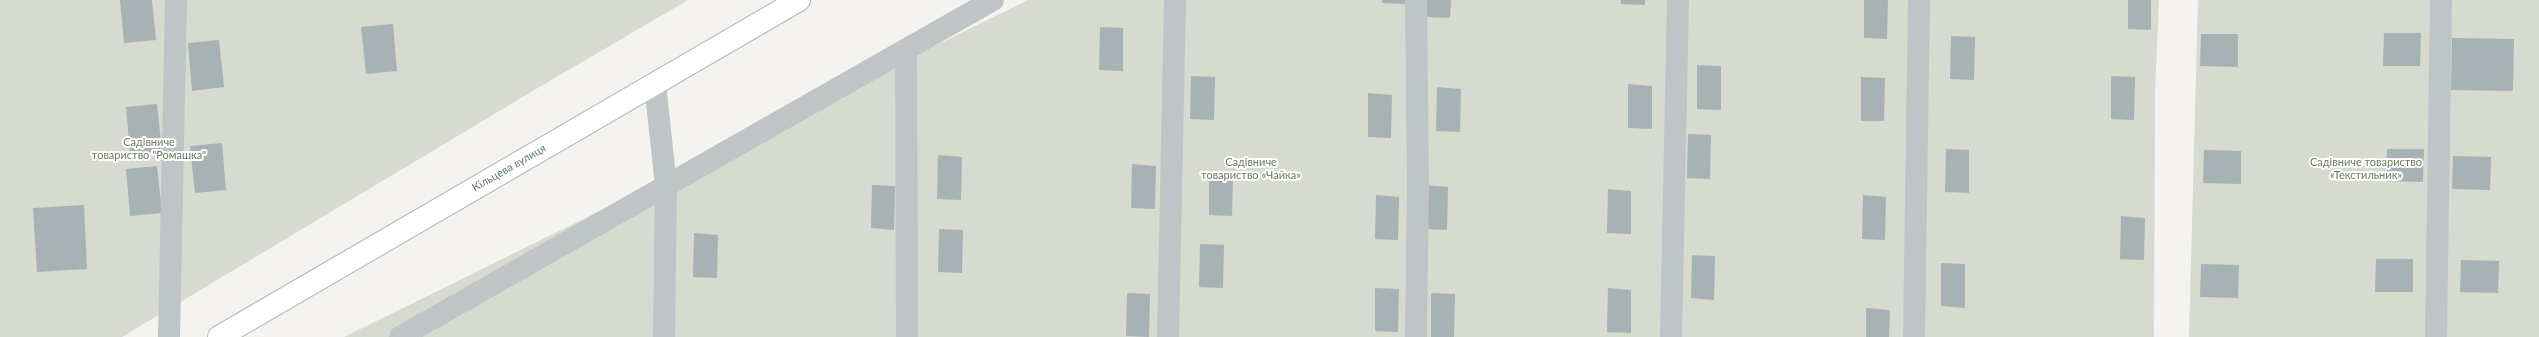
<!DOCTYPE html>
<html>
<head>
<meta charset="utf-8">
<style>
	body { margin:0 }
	canvas { display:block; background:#f5f3f0 }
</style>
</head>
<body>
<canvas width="2539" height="337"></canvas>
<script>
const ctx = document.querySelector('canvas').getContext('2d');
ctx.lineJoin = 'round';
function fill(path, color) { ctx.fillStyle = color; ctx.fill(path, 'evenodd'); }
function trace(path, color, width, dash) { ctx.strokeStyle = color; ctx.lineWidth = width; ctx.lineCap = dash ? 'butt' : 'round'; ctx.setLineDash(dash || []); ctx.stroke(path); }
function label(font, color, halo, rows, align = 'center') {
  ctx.font = font + ' Lato,sans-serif'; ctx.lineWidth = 4; ctx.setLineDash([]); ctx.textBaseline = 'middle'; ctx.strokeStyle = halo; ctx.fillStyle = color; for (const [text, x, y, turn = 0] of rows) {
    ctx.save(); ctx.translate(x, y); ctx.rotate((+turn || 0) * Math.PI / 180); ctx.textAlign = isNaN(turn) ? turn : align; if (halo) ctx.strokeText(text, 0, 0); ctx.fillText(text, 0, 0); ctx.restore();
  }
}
fill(new Path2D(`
	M0 0H688L536 89 122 337H0Z
	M1028 0H2159L2155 94 2154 337H344Z
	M2198 0H2539V337H2189Z`), '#d6dacf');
fill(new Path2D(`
	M120 0H152L156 40 124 43Z
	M1382 0H1405V4L1382 3Z
	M1427 0H1451L1450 18 1427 17Z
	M1621 0H1645V5L1621 4Z
	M1864 0H1888L1887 39 1864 38Z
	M2128 0H2151V30L2128 29Z
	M393 24 397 71 366 74 361 27Z
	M1100 27 1123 28V71L1099 70Z
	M2384 33H2421L2420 66H2383Z
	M2201 34H2238V67L2200 66Z
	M1951 36 1975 37 1974 80 1950 79Z
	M2452 38 2514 39 2513 91 2451 90Z
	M219 40 224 87 192 91 188 43Z
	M1697 65 1721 66V110L1697 109Z
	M1191 76 1215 77 1214 120 1190 119Z
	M2111 76 2135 77 2134 120 2111 119Z
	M1861 77 1885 78 1884 121H1861Z
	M1628 84 1652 86V129L1628 128Z
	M1437 87 1461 89 1460 132 1436 131Z
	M1368 93 1392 95 1391 138 1368 137Z
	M157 104 162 151 130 154 126 107Z
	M1688 134 1711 135 1710 179 1687 178Z
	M222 143 226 190 195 193 190 146Z
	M1946 149 1969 150V193L1945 192Z
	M2387 149H2424L2423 182 2386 181Z
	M2204 150 2241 151V184L2203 183Z
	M938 155 962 157 961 200 937 199Z
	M2453 156 2491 157 2490 190 2452 189Z
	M1132 164 1156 166 1155 209 1131 208Z
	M157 166 162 213 130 216 126 169Z
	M1209 172 1233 173 1232 216 1209 215Z
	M872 185 895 186 894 230 871 228Z
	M1424 185 1448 187 1447 230 1424 229Z
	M1608 189 1631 191V234L1607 233Z
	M1376 195 1399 197 1398 240 1375 239Z
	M1863 195 1886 197 1885 240 1862 239Z
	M84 205 87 269 37 272 33 208Z
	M2121 216 2145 218 2144 260 2120 259Z
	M939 229 963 230 962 273 938 272Z
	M694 233 718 235 717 278 693 277Z
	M1200 244 1224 245 1223 288 1199 287Z
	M1692 255 1715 256 1714 300 1691 298Z
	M2376 259H2413V292H2375Z
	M2461 260 2499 261 2498 293 2460 292Z
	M1941 263 1965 264V308L1941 306Z
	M2201 264 2239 265 2238 298 2200 297Z
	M1375 288 1399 289 1398 332 1375 331Z
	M1608 288 1631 290V333L1607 332Z
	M1127 293 1150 294 1149 337 1126 336Z
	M1431 293 1455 294 1454 337H1431Z
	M1866 308 1890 310 1889 337H1866Z`), '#a6b2b4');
const major = new Path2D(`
	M219 337 799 0`);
trace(major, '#b0b7b9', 24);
trace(new Path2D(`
	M906 50 907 337
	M655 84 666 186 664 337
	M169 337 176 0
	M400 337 993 0
	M1168 337 1175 0
	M1416 337 1418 187 1416 0
	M1671 337 1678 0
	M1914 337 1919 0
	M2436 337 2441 0`), '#bfc5c7', 22);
trace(major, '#fff', 22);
label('11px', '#6d7a61', '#fff', [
	["Садівниче",149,142],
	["товариство \"Ромашка\"",149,155],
	["Садівниче",1251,162],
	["товариство «Чайка»",1251,175],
	["Садівниче товариство",2366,162],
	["«Текстильник»",2366,175]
]);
label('11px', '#5e787d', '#fff', [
	["Кільцева вулиця",509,168,-30]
]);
</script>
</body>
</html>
